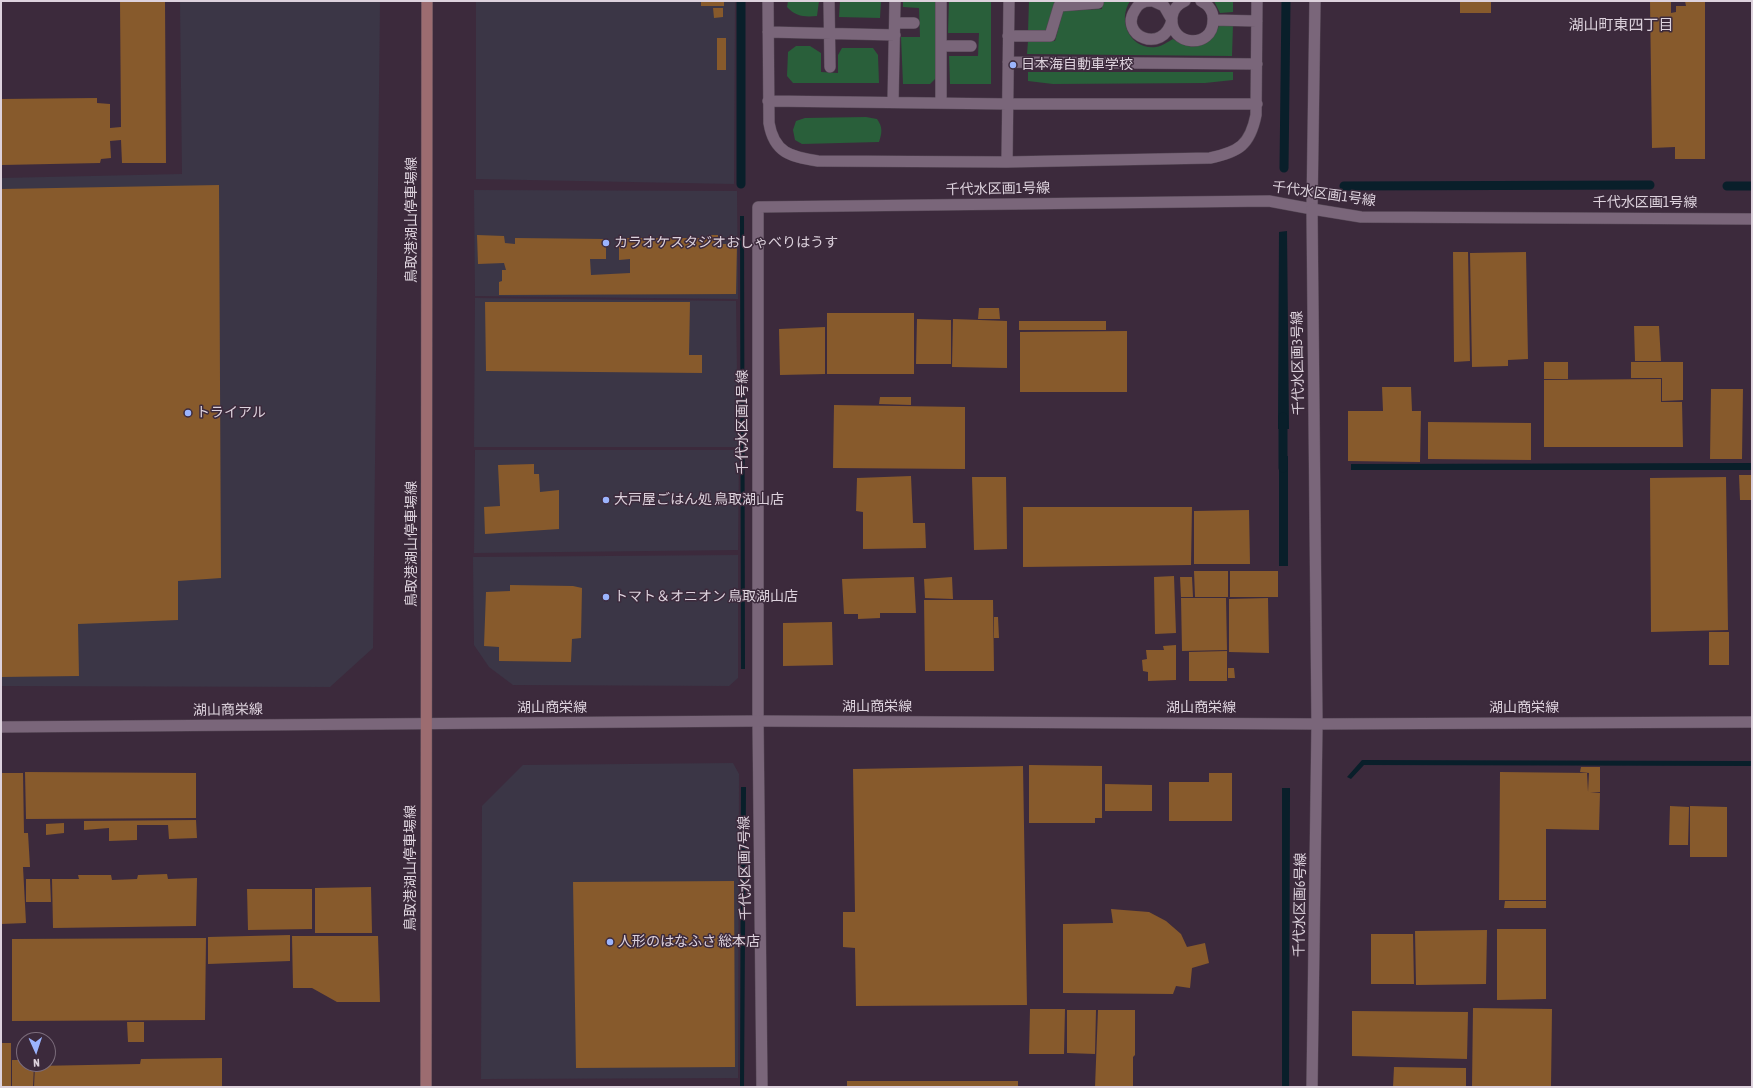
<!DOCTYPE html>
<html>
<head>
<meta charset="utf-8">
<style>
	body { margin:0 }
	#map { position:relative; width:1753px; height:1088px; overflow:hidden; background:#3c2a3c; font-family:"Asap Condensed",sans-serif }
	canvas { display:block }
	.frame { position:absolute; inset:0; border:2px solid #ddd2dd; pointer-events:none }
	.north { position:absolute; left:16px; top:1032px; width:40px; height:40px; box-sizing:border-box; background:#3c2a3c; border:1px solid #7c6d7c; border-radius:50%; rotate:177deg; font-size:11px; font-weight:700; line-height:16px; text-align:center; color:#ddd2dd }
	.north::after { content:''; display:block; margin:auto; width:14px; height:18px; background:#9bb4fd; clip-path:polygon(50% 0,100% 100%,50% 72%,0 100%) }
</style>
</head>
<body>
<div id="map">
<canvas width="1753" height="1088"></canvas>
<div class="frame"></div>
<div class="north">N</div>
</div>
<script>
const ctx = document.querySelector('canvas').getContext('2d');
ctx.lineJoin = 'round';
function fill(path, color) { ctx.fillStyle = color; ctx.fill(path, 'evenodd'); }
function trace(path, color, width, dash) { ctx.strokeStyle = color; ctx.lineWidth = width; ctx.lineCap = dash ? 'butt' : 'round'; ctx.setLineDash(dash || []); ctx.stroke(path); }
function label(font, color, halo, rows, align = 'center') {
  ctx.font = font + ' "Asap Condensed","Noto Sans JP",sans-serif'; ctx.lineWidth = 3; ctx.setLineDash([]); ctx.textBaseline = 'middle'; ctx.strokeStyle = halo; ctx.fillStyle = color; for (const [text, x, y, turn = 0] of rows) {
    ctx.save(); ctx.translate(x, y); ctx.rotate((+turn || 0) * Math.PI / 180); ctx.textAlign = isNaN(turn) ? turn : align; if (halo) ctx.strokeText(text, 0, 0); ctx.fillText(text, 0, 0); ctx.restore();
  }
}
fill(new Path2D(`
	M180 1H380L373 648 330 687 1 686V178L182 174Z
	M476 1H735L734 184 476 179Z
	M474 190 737 191 738 299 475 296Z
	M475 298 736 301 738 447H474Z
	M475 450H739L738 550 474 553Z
	M738 555V678L729 686 513 685 489 667 474 645 473 557Z
	M733 763 739 774 738 1078 481 1079 482 806 523 765Z`), '#3b3646');
fill(new Path2D(`
	M788 1H819L817 16C805 17 796 17 787 7Z
	M840 1H881L880 18 839 17Z
	M903 1H937V77L930 84H903L901 37H920L919 8 903 7Z
	M949 1H991V84H950L949 56H978L979 33H948Z
	M1029 1H1067L1056 2 1045 32H1028Z
	M1102 1H1130C1117 21 1130 50 1156 47 1163 46 1167 42 1173 39 1194 54 1210 45 1220 24L1233 25 1232 56 1027 54 1028 41H1055L1063 11 1102 9Z
	M1214 1H1233V12L1220 13Z
	M796 46H810L821 53V72L838 73V55L842 48H873L878 55 879 83H793L787 76 788 52Z
	M1028 72H1233V80L1205 83 1053 84 1028 81Z
	M866 117 877 119C883 127 882 133 879 142L802 144 795 140 793 130 796 121 805 118Z`), '#295f3a');
fill(new Path2D(`
	M740 216H744L745 669H741Z
	M1287 231 1289 429H1278L1279 232Z
	M1288 456V566H1279V457Z
	M1752 463V470H1351V464Z
	M1362 760 1733 761H1752V766L1364 765 1351 779 1347 777Z
	M741 787H746L744 1087H740Z
	M1282 788H1290L1289 1087H1282Z`), '#091f2a');
trace(new Path2D(`
	M741 1V184
	M1284 168 1286 1
	M1344 186 1650 185
	M1727 186H1752
	M1283 468V417`), '#091f2a', 9);
fill(new Path2D(`
	M120 1H165L166 163H122L121 140 110 141 111 158 101 159 100 163 2 165 1 99 97 98V103L110 104V128L121 127Z
	M701 1H724V6H701Z
	M1460 1H1491V13H1460Z
	M1650 1H1671V13L1676 12V6H1686L1685 1H1705V159H1675V147L1652 148Z
	M713 8H723V17L714 18Z
	M717 38H726V70H717Z
	M219 185 221 578 178 581V620L78 624 79 676 1 677V189Z
	M477 235 504 236 505 243 515 244V238L606 239V259H590L591 275 630 273V259L619 260V238H708V235H718V244H737L736 294 499 295V282L502 281V270H506L504 263 478 264Z
	M1453 252H1468L1470 361 1454 362Z
	M1526 252 1528 359 1508 360V366L1472 367 1470 253Z
	M485 302H690L689 355H702V373L486 371Z
	M979 308H999L1000 319H978Z
	M827 313H914V374H827Z
	M917 319 951 320V364H916Z
	M953 319 1007 321V368L952 367Z
	M1019 321H1106V330H1019Z
	M1634 326H1659L1661 361H1635Z
	M825 327V374L780 375 779 329Z
	M1127 331V392H1020V332Z
	M1544 362H1568V379H1544Z
	M1631 362H1683V400L1662 401V378H1631Z
	M1661 379V402H1682L1683 447H1544V380Z
	M1382 387H1411L1412 411H1421L1420 462 1348 461V411H1383Z
	M1711 389H1743L1742 459H1710Z
	M880 397H911V405L879 404Z
	M834 405 965 407V469L833 468Z
	M1428 422 1531 423V460L1428 459Z
	M534 464V474H539L540 492 559 490V529L485 534 484 507 500 506 498 465Z
	M1739 475H1752V500H1740Z
	M911 476 913 523H925L926 548 863 549V512L856 511 857 478Z
	M972 477H1006L1007 549 974 550Z
	M1726 477 1728 630 1651 632 1650 478Z
	M1023 507H1192L1191 565 1023 567Z
	M1249 510 1250 564H1194V511Z
	M1194 571H1228V597H1195Z
	M1230 571H1278V597H1230Z
	M1174 576 1176 633 1155 634 1154 577Z
	M914 577 916 613H880V618L858 619V614H844L842 579Z
	M952 577 953 599 925 598 924 579Z
	M1180 577H1192L1193 597H1181Z
	M510 585 573 586 582 588 581 638 572 639 571 662 499 661V647L484 646 486 592 510 591Z
	M1181 598H1226L1227 650 1182 651Z
	M1268 598 1269 653 1229 652V599Z
	M924 600H993L994 671H925Z
	M994 617H998L999 638H994Z
	M832 622 833 665 783 666V623Z
	M1709 632H1729V665H1709Z
	M1176 645V680L1148 681V672L1143 671 1142 660 1147 659 1146 650H1164L1163 646Z
	M1227 651V681H1189V652Z
	M1228 668H1234L1235 678H1228Z
	M1029 765 1102 766V818H1095V823H1029Z
	M1023 766 1027 1005 856 1006 855 948 843 947V912H855L853 769Z
	M1581 767H1600V792L1590 793H1600L1599 830 1546 829V900H1499L1500 772 1587 773 1588 792 1589 773 1580 772Z
	M25 772 196 773V818L26 819Z
	M1 773H23L24 833H28L30 867H23L26 923 1 924Z
	M1209 773H1232V821H1169V782H1209Z
	M1105 784 1152 785V811H1105Z
	M1670 806 1689 807 1688 845H1669Z
	M1690 806 1727 807V857H1690Z
	M196 820 197 838 169 839 168 825H137V840L109 841V828L84 830V821Z
	M64 823V833L46 835V824Z
	M167 874 168 879 197 878 196 926 53 928 52 879H79L78 875H111L112 880 137 879 138 875Z
	M26 879H50L51 902H26Z
	M734 881 735 1067 576 1068 573 882Z
	M371 887 372 933H315V888Z
	M247 889H312V929L248 930Z
	M1505 901H1546V908H1504Z
	M1111 909 1149 912 1166 921 1181 934 1187 947 1205 943 1209 963 1192 968 1190 988 1176 986 1173 994 1063 993V924L1113 923Z
	M1497 929H1546V999L1497 1000Z
	M1487 930 1486 984 1416 985 1415 931Z
	M1371 934H1413L1414 984H1371Z
	M290 935V961L208 964V937Z
	M292 936H378L380 1002H337L312 988H293Z
	M206 938 205 1020 12 1021V939Z
	M1473 1008 1552 1009 1551 1087H1472Z
	M1030 1009H1065L1064 1054H1029Z
	M1067 1010H1096L1095 1054 1067 1053Z
	M1098 1010H1135V1055L1133 1057V1087H1095Z
	M1352 1011 1468 1012 1467 1059 1352 1056Z
	M127 1022H144V1042H128Z
	M1 1043H11V1087H1Z
	M222 1058V1087H34L35 1066 140 1064 141 1059Z
	M12 1060H24V1064H34L33 1087H12Z
	M1394 1067 1466 1068V1087H1393Z
	M847 1081H1018V1087H847Z`), '#875a2c');
const service = new Path2D(`
	M768 1 769 123C774 153 791 157 818 161L1007 162 1210 158C1239 152 1250 145 1256 115L1257 1
	M829 1 830 67
	M1150 1C1144 1 1138 4 1135 10 1118 35 1163 56 1172 20L1164 6 1153 1
	M1185 1C1178 4 1173 9 1172 17 1169 47 1213 49 1213 21 1214 12 1209 5 1201 1
	M1213 20 1257 21
	M895 23H914
	M768 32 895 35
	M1008 36H1050L1059 6 1098 3V1
	M941 46H971
	M1008 62 1257 64
	M768 101 1008 104H1257
	M893 102 895 1
	M941 103V1
	M1007 162 1009 1`);
const minor = new Path2D(`
	M762 1087 758 721V207L1269 201 1312 209 1315 1`);
const tertiary = new Path2D(`
	M1 727 758 721 1317 724 1752 722
	M1312 1087 1317 724 1312 209 1361 217 1752 219`);
const secondary = new Path2D(`
	M426 1087 427 1`);
trace(service, '#564856', 12);
trace(minor, '#564856', 12);
trace(tertiary, '#564856', 12);
trace(secondary, '#564856', 12);
trace(service, '#7a667a', 11);
trace(minor, '#7a667a', 11);
trace(tertiary, '#7a667a', 11);
trace(secondary, '#9c6c70', 11);
for (const [x, y, r, color] of [
	[1013,65,4,"#9bb4fd"],
	[606,243,4,"#9bb4fd"],
	[188,413,4,"#9bb4fd"],
	[606,500,4,"#9bb4fd"],
	[606,597,4,"#9bb4fd"],
	[610,942,4,"#9bb4fd"]
]) { const dot = new Path2D(); dot.arc(x, y, r, 0, 2 * Math.PI); ctx.fillStyle = color; ctx.fill(dot); trace(dot, '#3c2a3c', 1.5); }
label('14px', '#ddd2dd', '#3c2a3c', [
	["日本海自動車学校",1021,65],
	["カラオケスタジオおしゃべりはうす",614,243],
	["トライアル",196,413],
	["大戸屋ごはん処 鳥取湖山店",614,500],
	["トマト＆オニオン 鳥取湖山店",614,597],
	["人形のはなふさ 総本店",618,942]
], 'left');
label('14px', '#ddd2dd', '#3c2a3c', [
	["千代水区画1号線",998,189,-1],
	["千代水区画1号線",1324,194,8],
	["千代水区画1号線",1645,203],
	["鳥取港湖山停車場線",412,220,-90],
	["千代水区画3号線",1298,363,-91],
	["千代水区画1号線",743,422,-90],
	["鳥取港湖山停車場線",412,544,-90],
	["湖山商栄線",877,707],
	["湖山商栄線",552,708],
	["湖山商栄線",1201,708],
	["湖山商栄線",1524,708],
	["湖山商栄線",228,710,-1],
	["鳥取港湖山停車場線",411,868,-90],
	["千代水区画7号線",745,868,-91],
	["千代水区画6号線",1300,905,-89]
]);
label('15px', '#ddd2dd', '#3c2a3c', [
	["湖山町東四丁目",1621,25]
]);
</script>
</body>
</html>
